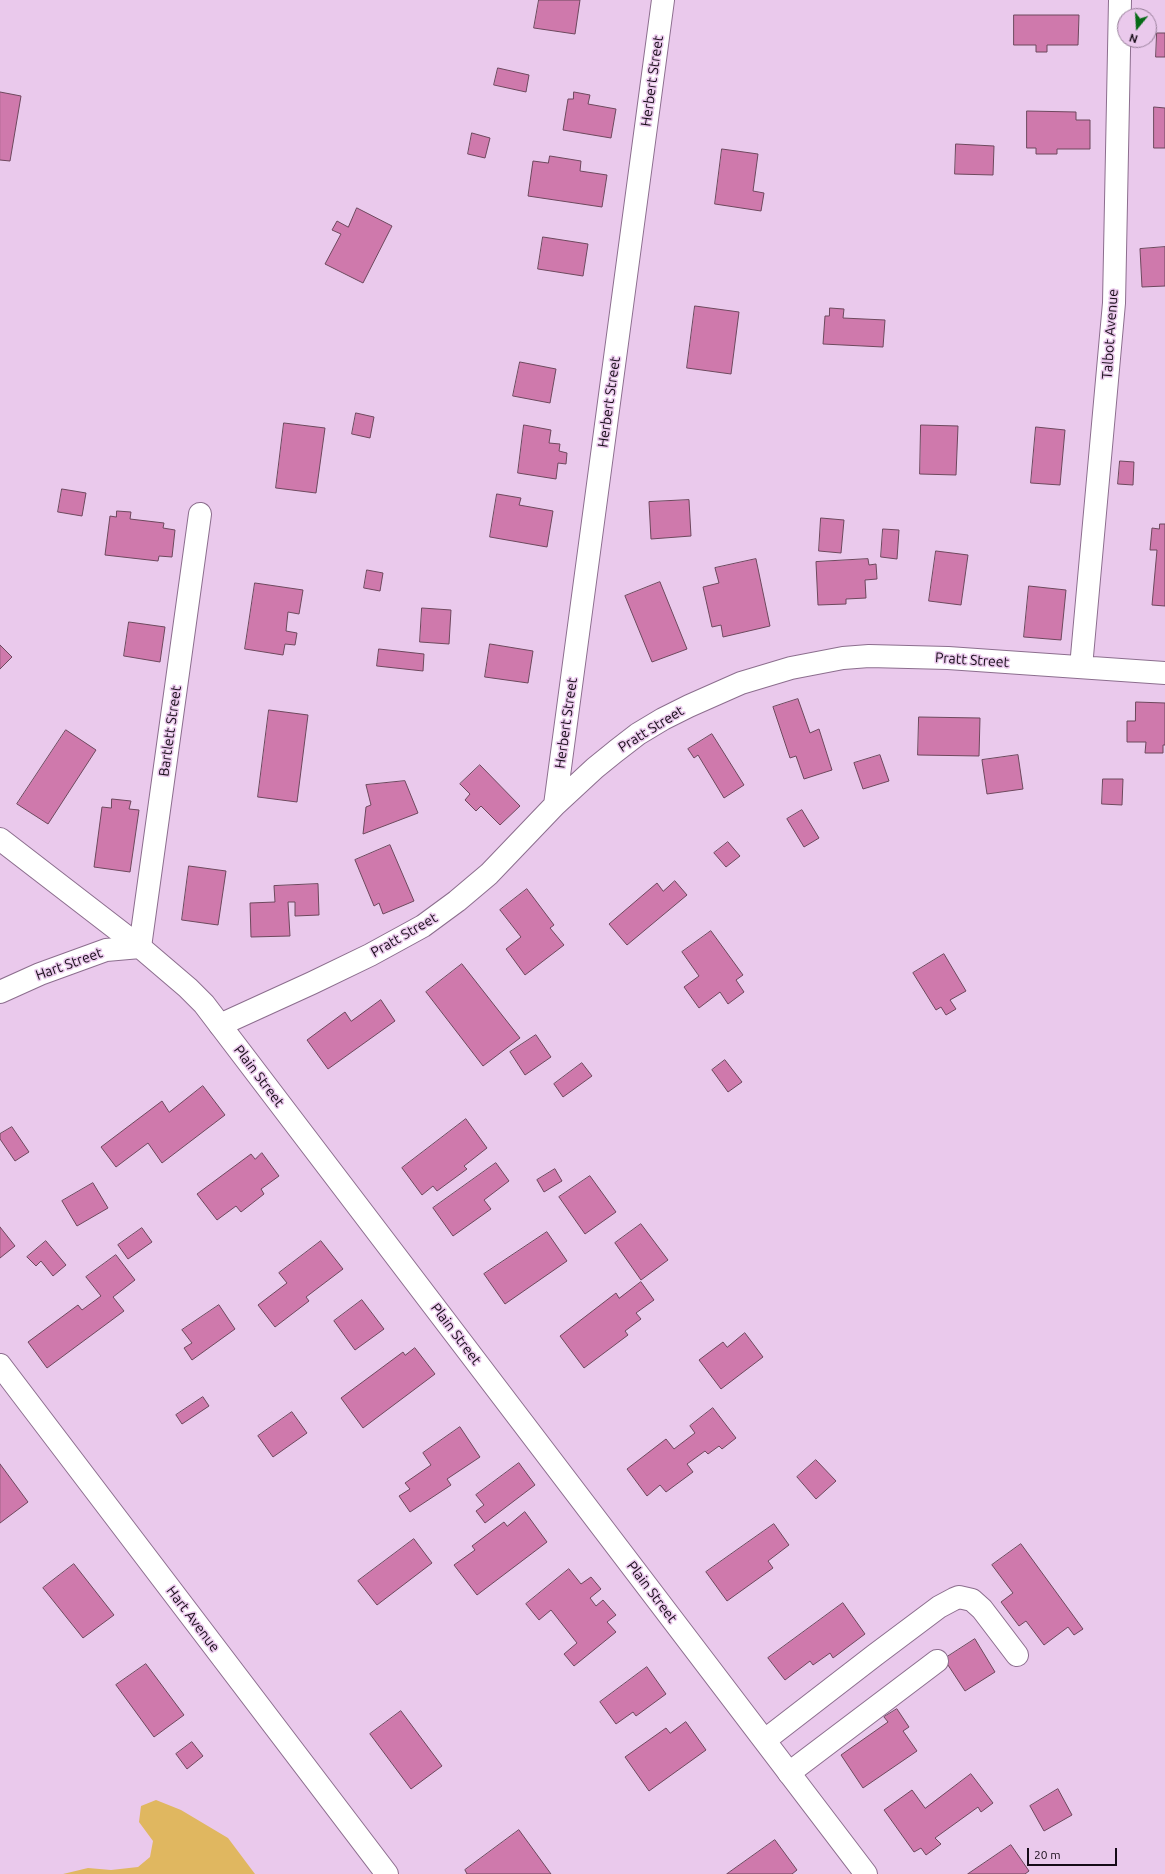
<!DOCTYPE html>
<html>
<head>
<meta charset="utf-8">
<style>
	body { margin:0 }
	#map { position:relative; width:1165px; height:1874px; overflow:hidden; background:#eac9ec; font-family:Ubuntu,sans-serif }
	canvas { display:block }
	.north { position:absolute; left:1117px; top:8px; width:40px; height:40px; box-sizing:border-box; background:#eac9ec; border:1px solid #957d97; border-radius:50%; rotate:198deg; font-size:11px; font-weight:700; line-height:16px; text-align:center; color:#160b17 }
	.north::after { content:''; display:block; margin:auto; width:14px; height:18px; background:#056a16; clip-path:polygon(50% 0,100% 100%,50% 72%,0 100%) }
	.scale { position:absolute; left:1027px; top:1848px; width:90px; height:18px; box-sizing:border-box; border:2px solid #160b17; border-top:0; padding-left:5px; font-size:12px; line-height:14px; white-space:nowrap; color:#160b17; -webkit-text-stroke:3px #eac9ec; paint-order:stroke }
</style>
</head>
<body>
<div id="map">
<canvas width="1165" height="1874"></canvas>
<div class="north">N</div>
<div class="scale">20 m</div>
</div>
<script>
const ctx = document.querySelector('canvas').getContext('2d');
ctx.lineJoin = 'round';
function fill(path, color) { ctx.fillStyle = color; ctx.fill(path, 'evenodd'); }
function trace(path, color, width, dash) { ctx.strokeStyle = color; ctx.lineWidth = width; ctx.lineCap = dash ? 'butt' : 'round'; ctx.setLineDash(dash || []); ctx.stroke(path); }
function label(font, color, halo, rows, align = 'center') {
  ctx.font = font + ' Ubuntu,sans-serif'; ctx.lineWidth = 3; ctx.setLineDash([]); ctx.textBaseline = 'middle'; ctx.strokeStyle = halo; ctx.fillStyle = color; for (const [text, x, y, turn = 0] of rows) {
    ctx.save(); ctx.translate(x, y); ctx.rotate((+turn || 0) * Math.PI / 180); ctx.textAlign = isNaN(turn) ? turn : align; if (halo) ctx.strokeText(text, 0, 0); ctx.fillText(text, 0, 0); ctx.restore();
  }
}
fill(new Path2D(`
	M156 1800 181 1810 228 1838 255 1874H63L88 1868 111 1870 138 1867 150 1857 153 1841 139 1822 141 1806Z`), '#e0b760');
const building = new Path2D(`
	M539 0H580L575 34 534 28Z
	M1014 15H1079L1078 45H1047V52H1036V45H1014Z
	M1157 33H1165V57H1156Z
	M498 68 529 75 526 92 494 85Z
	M0 92 21 96 10 161 0 160Z
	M574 92 590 95 588 104 616 109 611 138 563 130 568 99H573Z
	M1154 107 1165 108V148H1154Z
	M1027 111 1076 112V120H1090V149H1057V154H1036V148H1027Z
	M472 133 490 138 485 158 468 154Z
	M956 144 994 146 993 175 955 174Z
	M722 149 758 154 753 191 764 193 761 211 715 204Z
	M550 156 581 161 580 171 607 175 602 207 528 196 533 161 548 163Z
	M357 208 392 226 363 283 325 264 341 234 332 230 337 221 348 227Z
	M543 237 588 244 583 276 538 269Z
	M1165 247V286L1142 287 1140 249Z
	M695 306 739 312 731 374 687 368Z
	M830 308 844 309 843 318 885 320 883 347 823 344 825 316H829Z
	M520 362 556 369 550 403 513 396Z
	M356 413 374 417 370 438 352 434Z
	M284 423 325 428 316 493 276 488Z
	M524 425 551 430 549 443 560 444 559 451 567 453 566 464 558 463 556 479 518 473Z
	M921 425 958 426 956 475 920 474Z
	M1036 427 1065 430 1060 485 1031 483Z
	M1120 461 1134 462 1133 485 1118 484Z
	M62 489 86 493 82 516 58 512Z
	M497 494 521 498 519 505 553 511 547 547 490 537Z
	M689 500 691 536 651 539 649 502Z
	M117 511 131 512 130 519 164 523 163 528 175 530 172 557 159 556 158 561 105 555 110 516 116 517Z
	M821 518 844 520 841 553 819 551Z
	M1160 524H1165V606L1152 605 1157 550H1150L1152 528 1159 529Z
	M883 529 899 530 897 559 881 557Z
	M936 551 968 555 961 605 929 601Z
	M756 559 770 626 723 637 721 625 712 627 703 587 719 583 715 568Z
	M868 559 869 565 876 564 877 579 865 580 866 598 846 599V604L818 605 816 562Z
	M367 570 383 573 380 591 364 588Z
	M660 582 687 649 652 662 625 596Z
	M255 583 303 590 299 614 288 612 286 631 297 633 295 645 285 644 283 655 245 649Z
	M1029 586 1066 590 1061 640 1024 637Z
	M422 608 451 610 449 644 420 642Z
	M129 622 165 627 160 662 124 656Z
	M490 644 533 651 528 683 485 677Z
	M0 645 12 657 0 669Z
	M379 649 424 654 423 671 377 666Z
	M798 699 810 733 819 729 832 770 804 779 796 756 790 758 773 707Z
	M1136 702 1165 703V745H1163V753H1145L1146 742H1127V721H1135Z
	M269 710 308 715 297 802 258 797Z
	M919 717 980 718 979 756 918 755Z
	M66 730 96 750 48 824 17 804Z
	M712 734 744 785 724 798 698 755 694 758 688 749Z
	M880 755 889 781 863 789 854 763Z
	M1018 755 1023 789 987 794 982 760Z
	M480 765 520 806 500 825 481 806 476 811 465 800 470 794 460 784Z
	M1103 779H1123L1122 805 1102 804Z
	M405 781 418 813 363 834 366 807 371 805 366 785Z
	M112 799 131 801 129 809 139 810 130 872 94 867 102 807 111 808Z
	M802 810 819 838 804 847 787 819Z
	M728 842 740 856 726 867 714 853Z
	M390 845 414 901 383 914 379 903 374 906 355 860Z
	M189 866 226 871 218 925 182 920Z
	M675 881 687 895 627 945 609 924 657 883 663 891Z
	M318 884 319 915 295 916V902H288L290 936 251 937 250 903 275 902 274 886Z
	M527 889 554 925 550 928 564 945 525 975 506 949 521 937 500 910Z
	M711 931 743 975 736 980 744 992 728 1004 720 992 699 1008 684 987 699 976 682 952Z
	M944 954 966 991 950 1000 956 1009 946 1015 941 1007 936 1010 913 973Z
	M462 964 520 1038 483 1066 426 992Z
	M381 1000 395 1021 328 1069 307 1040 345 1012 351 1021Z
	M536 1035 551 1057 525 1075 510 1052Z
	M725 1060 742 1082 728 1092 712 1070Z
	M582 1063 592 1076 563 1097 554 1084Z
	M203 1086 225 1115 162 1163 148 1143 116 1167 101 1147 162 1101 169 1112Z
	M466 1119 487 1148 464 1166 467 1169 437 1191 433 1186 422 1195 402 1168Z
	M12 1127 29 1152 15 1161 0 1139V1134Z
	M262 1153 279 1176 261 1189 264 1194 241 1212 236 1206 217 1220 197 1194 251 1154 255 1159Z
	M496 1163 509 1181 484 1200 491 1209 453 1236 433 1208Z
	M555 1169 562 1181 544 1192 537 1180Z
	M590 1176 616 1212 585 1234 559 1197Z
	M93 1183 108 1208 77 1226 62 1201Z
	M641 1224 668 1260 641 1280 615 1243Z
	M0 1227 15 1246 0 1258Z
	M142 1228 152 1242 128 1259 118 1245Z
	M547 1232 567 1261 505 1304 484 1274Z
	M46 1241 66 1265 53 1276 41 1261 36 1266 27 1257Z
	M321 1241 343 1269 306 1297 309 1301 275 1327 258 1305 287 1283 279 1273Z
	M116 1255 135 1280 113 1297 124 1311 47 1368 28 1342 78 1305 82 1310 101 1296 86 1277Z
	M641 1282 654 1300 636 1313 641 1319 625 1331 628 1335 584 1368 560 1336 616 1293 619 1298Z
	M362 1300 384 1329 355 1350 334 1321Z
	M219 1305 235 1329 192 1360 184 1348 192 1343 182 1330Z
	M745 1333 763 1357 721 1389 699 1360 723 1342 727 1347Z
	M415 1348 435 1374 363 1428 341 1398 403 1352 405 1355Z
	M203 1397 209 1406 182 1424 176 1415Z
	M713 1408 736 1438 722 1449 719 1446 708 1454 705 1451 687 1464 693 1472 666 1492 660 1485 647 1496 627 1469 666 1439 674 1449 695 1433 690 1426Z
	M292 1412 307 1433 273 1457 258 1436Z
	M460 1427 480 1457 447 1479 451 1485 410 1512 399 1496 410 1489 405 1483 431 1465 423 1453Z
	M816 1460 836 1481 816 1499 797 1477Z
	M519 1463 535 1485 485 1523 476 1511 484 1505 476 1495Z
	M0 1464 28 1502 0 1523Z
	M525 1512 547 1542 477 1595 454 1565 475 1550 472 1546 504 1522 507 1526Z
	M774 1524 789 1545 768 1561 773 1568 727 1601 706 1572Z
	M414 1539 432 1563 377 1605 358 1581Z
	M1021 1544 1083 1629 1074 1635 1068 1627 1044 1645 1026 1621 1019 1626 1001 1602 1013 1593 992 1565Z
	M74 1564 114 1615 83 1638 43 1588Z
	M569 1569 581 1584 591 1577 601 1589 590 1598 596 1606 603 1600 616 1615 607 1622 616 1632 574 1666 564 1654 577 1643 551 1610 539 1620 526 1604Z
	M843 1603 865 1634 833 1658 830 1653 813 1665 810 1661 785 1680 768 1658Z
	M975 1639 995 1672 965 1691 944 1659Z
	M146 1664 184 1715 154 1737 116 1685Z
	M647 1667 666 1694 636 1716 633 1712 616 1724 600 1702Z
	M897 1709 909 1727 903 1731 917 1751 863 1788 841 1755 888 1722 884 1717Z
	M401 1711 442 1766 411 1789 370 1734Z
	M686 1722 706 1750 649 1791 625 1757 666 1728 670 1733Z
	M192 1742 203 1756 187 1769 176 1754Z
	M971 1774 993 1803 981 1812 978 1807 935 1838 941 1844 926 1855 921 1848 914 1852 884 1810 912 1790 925 1808Z
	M1058 1789 1072 1815 1044 1831 1030 1806Z
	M519 1830 551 1874H467L465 1870Z
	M775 1840 797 1870 792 1874H727Z
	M1011 1845 1029 1871 1025 1874H968Z`);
fill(building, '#cf79ac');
trace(building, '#6d485d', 1);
const minor = new Path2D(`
	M1081 667 1114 303 1120 0
	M555 805 663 0
	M0 839 140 947 200 514
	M220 1025 312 983 370 955 423 926 457 901 489 874 555 805 595 768 616 751 638 734 663 719 689 706 741 683 791 668 843 658 869 656 948 658 1165 673
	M0 1365 387 1874
	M765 1740 875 1655 939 1607 954 1599 959 1597 972 1600 982 1609 1017 1655
	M789 1773 937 1661`);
const major = new Path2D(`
	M0 992 40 974 106 950 140 947 188 988 204 1004 866 1874`);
trace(minor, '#8c6e8e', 24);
trace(major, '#8c6e8e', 24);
trace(minor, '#fff', 22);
trace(major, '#fff', 22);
label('14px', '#160b17', '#eac9ec', [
	["Herbert Street",652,81,-82],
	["Talbot Avenue",1110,334,-86],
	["Herbert Street",609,402,-82],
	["Pratt Street",972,660,4],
	["Herbert Street",566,723,-82],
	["Pratt Street",651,729,-32],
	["Bartlett Street",170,731,-82],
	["Pratt Street",404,935,-30],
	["Hart Street",69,964,-20],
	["Plain Street",259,1076,53],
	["Plain Street",456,1334,53],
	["Plain Street",652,1592,53],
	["Hart Avenue",193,1619,53]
]);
</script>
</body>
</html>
